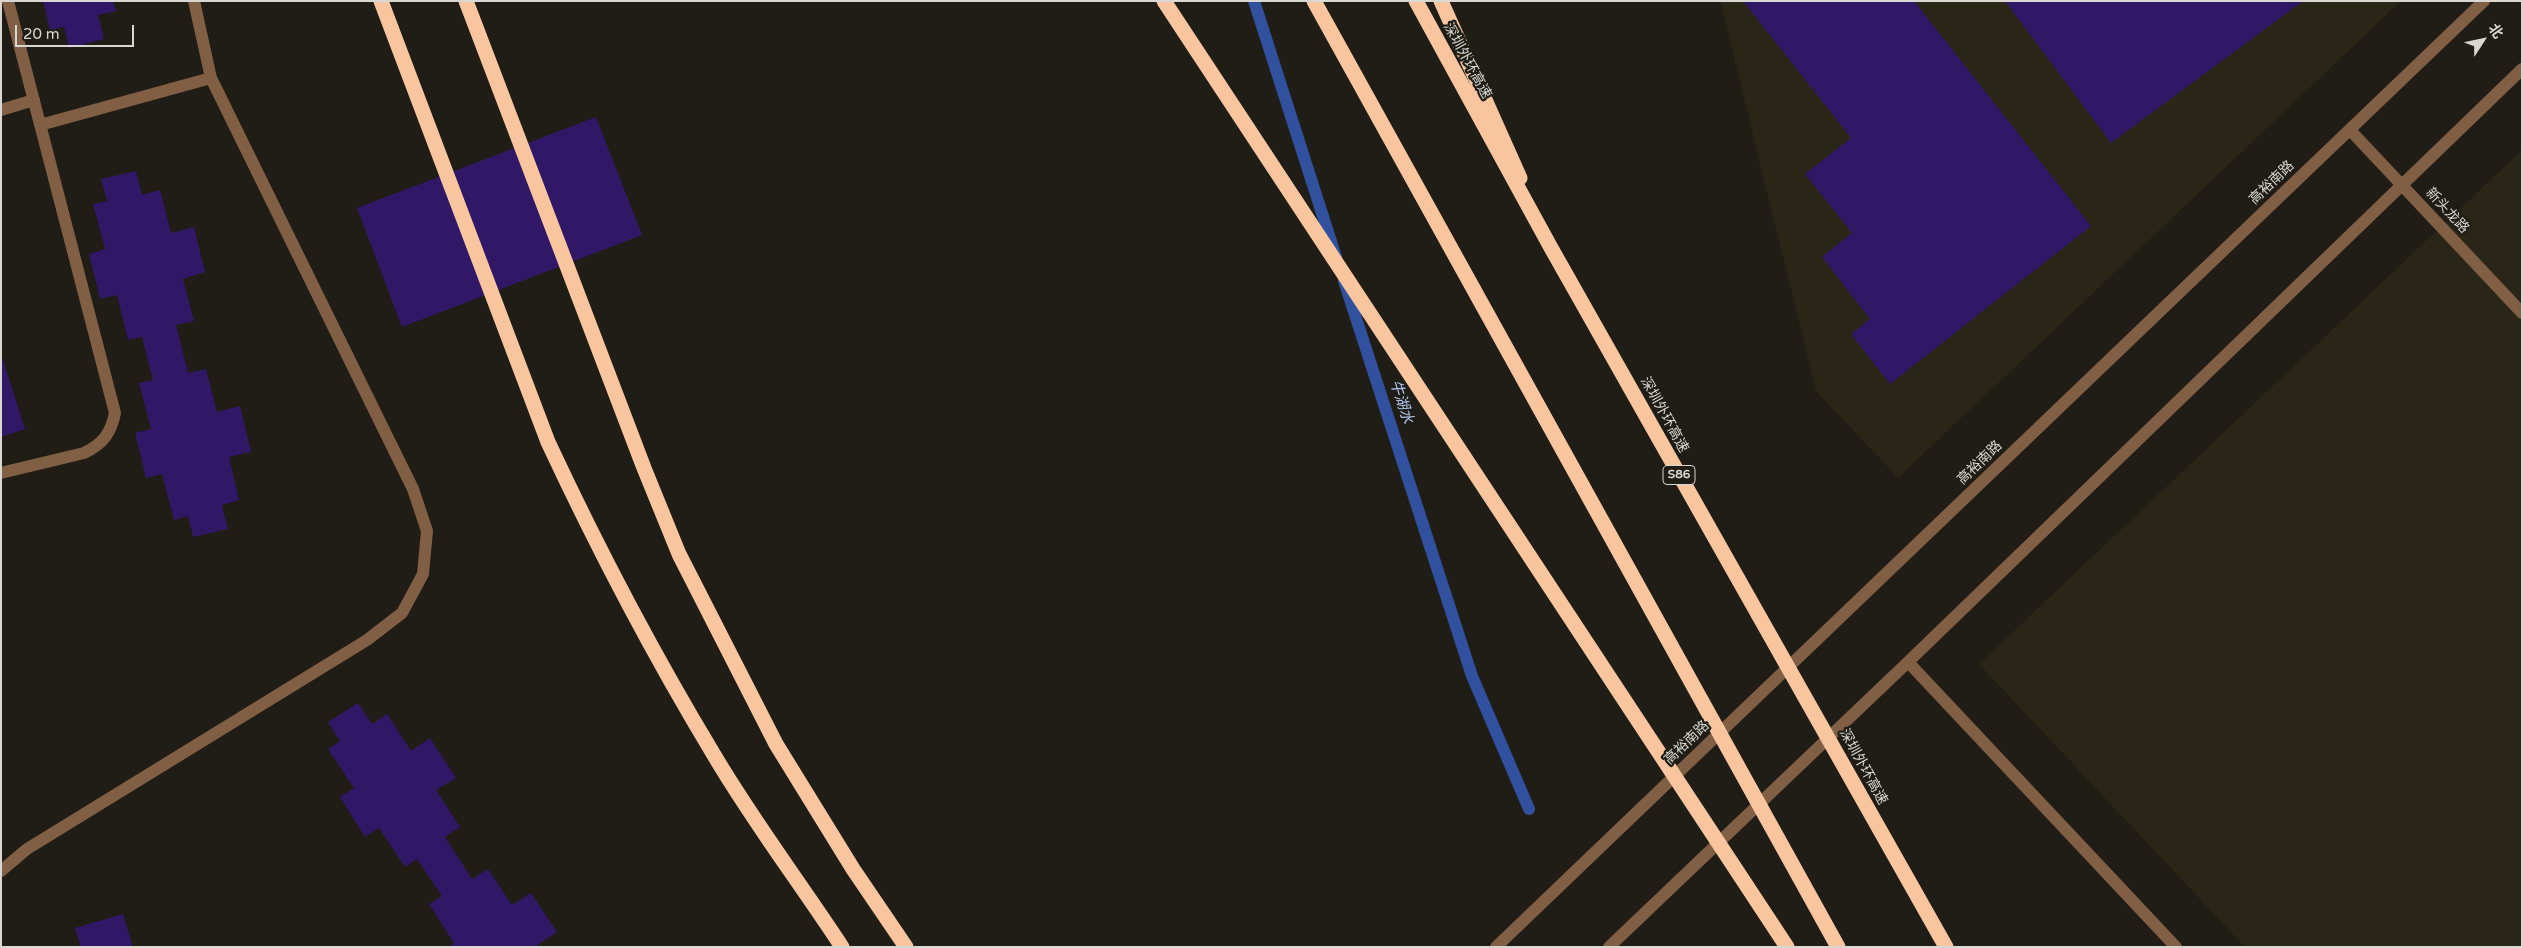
<!DOCTYPE html>
<html>
<head>
<meta charset="utf-8">
<style>
	body { margin:0 }
	#map { position:relative; width:2523px; height:948px; overflow:hidden; background:#1f1d15; font-family:"Varela Round","Noto Sans SC",sans-serif }
	canvas { display:block }
	.frame { position:absolute; inset:0; border:2px solid #d8d7d1; pointer-events:none }
	.north { position:absolute; left:2458px; top:15px; width:50px; height:50px; -webkit-text-stroke:4px #1f1d15; paint-order:stroke; rotate:55deg; font-size:14px; font-weight:700; line-height:20px; text-align:center; color:#d8d7d1 }
	.north::after { content:''; display:block; margin:auto; width:18px; height:22px; background:#d8d7d1; clip-path:polygon(50% 0,100% 100%,50% 72%,0 100%) }
	.scale { position:absolute; left:15px; top:25px; width:119px; height:22px; box-sizing:border-box; border:2px solid #d8d7d1; border-top:0; padding-left:6px; font-size:15px; line-height:18px; white-space:nowrap; color:#d8d7d1; -webkit-text-stroke:4px #1f1d15; paint-order:stroke }
</style>
</head>
<body>
<div id="map">
<canvas width="2523" height="948"></canvas>
<div class="frame"></div>
<div class="north">北</div>
<div class="scale">20 m</div>
</div>
<script>
const ctx = document.querySelector('canvas').getContext('2d');
ctx.lineJoin = 'round';
function fill(path, color) { ctx.fillStyle = color; ctx.fill(path, 'evenodd'); }
function trace(path, color, width, dash) { ctx.strokeStyle = color; ctx.lineWidth = width; ctx.lineCap = dash ? 'butt' : 'round'; ctx.setLineDash(dash || []); ctx.stroke(path); }
function label(font, color, halo, rows, align = 'center') {
  ctx.font = font + ' "Varela Round","Noto Sans SC",sans-serif'; ctx.lineWidth = 4.5; ctx.setLineDash([]); ctx.textBaseline = 'middle'; ctx.strokeStyle = halo; ctx.fillStyle = color; for (const [text, x, y, turn = 0] of rows) {
    ctx.save(); ctx.translate(x, y); ctx.rotate((+turn || 0) * Math.PI / 180); ctx.textAlign = isNaN(turn) ? turn : align; if (halo) ctx.strokeText(text, 0, 0); ctx.fillText(text, 0, 0); ctx.restore();
  }
}
fill(new Path2D(`
	M1720 1H2401L1898 478 1816 391Z
	M2522 150V947H2245L1979 664Z`), '#292617');
trace(new Path2D(`
	M1254 1 1336 257
	M1344 281 1472 676 1529 809`), '#31509d', 12);
fill(new Path2D(`
	M43 1H113L116 11 98 15 104 39 69 48 64 27 50 30Z
	M1743 1H1914L2091 226 1890 384 1851 334 1870 319 1822 257 1852 233 1805 174 1851 138Z
	M2005 1H2303L2111 143Z
	M596 117 642 235 402 327 357 208Z
	M136 171 142 195 160 190 171 233 194 227 205 272 183 279 194 321 176 325 188 373 206 369 217 412 240 406 251 452 229 457 239 500 222 505 228 529 193 537 188 516 174 520 162 474 146 478 135 433 151 429 139 383 153 380 142 337 128 340 117 295 100 299 89 254 105 249 93 204 107 201 101 179Z
	M1 354 25 429 1 437Z
	M358 703 372 724 387 714 411 751 430 738 456 778 436 790 460 827 445 837 472 879 488 869 512 905 531 893 557 932 537 945 538 947H449L454 943 429 904 442 896 417 859 405 867 379 828 365 837 340 797 354 788 328 749 340 741 328 722Z
	M123 914 133 947H81L75 928Z`), '#311867');
trace(new Path2D(`
	M1 110 34 100
	M40 125 211 78
	M2350 130 2522 313
	M1 473 84 453C103 444 111 433 115 413L8 1
	M1908 662 2176 947
	M1 871 27 849 367 640 402 613 423 574 427 531 413 489 211 78 194 1
	M1496 947 2484 1
	M1609 947 1908 662 2522 69`), '#815f45', 12);
trace(new Path2D(`
	M381 1 548 442C598 549 653 654 714 755 753 821 800 883 842 947
	M466 1 644 468 679 554 776 744 853 869 906 947
	M1441 1 1520 178`), '#f8c59f', 15);
trace(new Path2D(`
	M1164 1 1787 947
	M1314 1 1838 947
	M1416 1 1550 246 1946 947`), '#f8c59f', 15);
for (const [x, y, w] of [
	[1679,475,32]
]) { const box = new Path2D(); box.roundRect(x - w / 2, y - 9.5, w, 19, 4); ctx.fillStyle = '#1f1d15'; ctx.fill(box); trace(box, '#d8d7d1', 1); }
label('bold 12px', '#d8d7d1', null, [
	["S86",1679,475]
]);
label('14px', '#d8d7d1', '#1f1d15', [
	["深圳外环高速",1467,61,61],
	["高裕南路",2272,183,-44],
	["新头龙路",2447,211,47],
	["深圳外环高速",1664,415,61],
	["高裕南路",1980,463,-44],
	["高裕南路",1687,743,-44],
	["深圳外环高速",1863,767,61]
]);
label('italic 15px', '#afc3ee', '#1f1d15', [
	["牛湖水",1401,402,72]
]);
</script>
</body>
</html>
